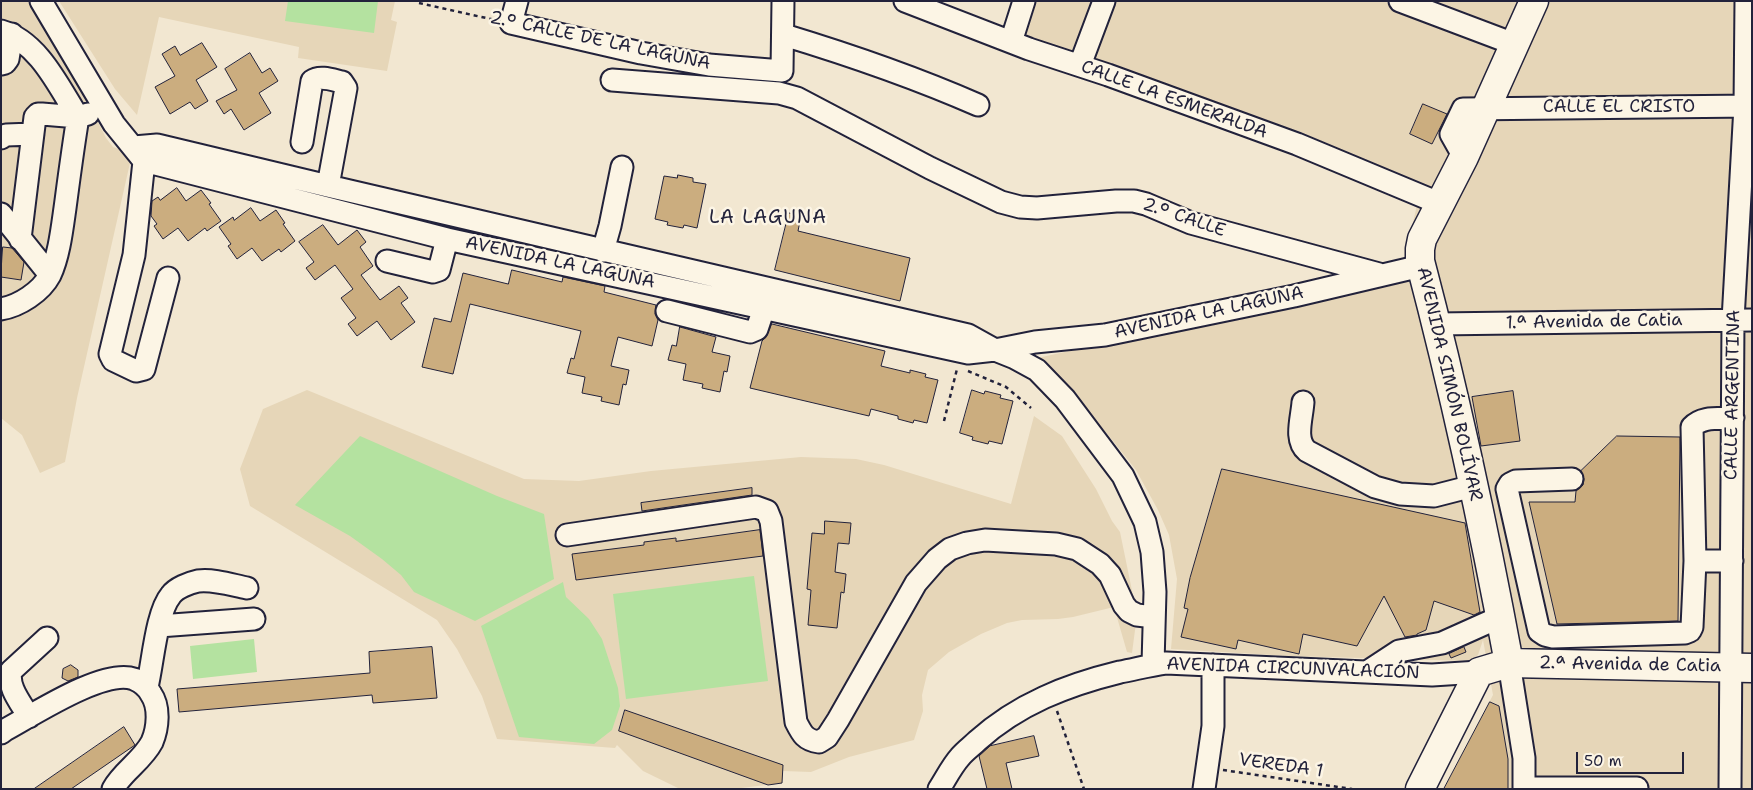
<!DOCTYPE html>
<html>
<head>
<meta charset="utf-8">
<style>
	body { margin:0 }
	#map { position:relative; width:1753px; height:790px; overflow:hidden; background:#f2e7d1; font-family:"Shantell Sans",sans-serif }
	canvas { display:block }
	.frame { position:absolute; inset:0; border:2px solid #22223b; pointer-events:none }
	.scale { position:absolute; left:1576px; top:752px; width:108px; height:22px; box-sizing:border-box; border:2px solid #22223b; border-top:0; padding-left:6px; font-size:15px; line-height:18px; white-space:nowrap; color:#22223b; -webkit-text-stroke:4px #fcf5e5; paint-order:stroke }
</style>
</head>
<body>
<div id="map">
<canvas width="1753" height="790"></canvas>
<div class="frame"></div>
<div class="scale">50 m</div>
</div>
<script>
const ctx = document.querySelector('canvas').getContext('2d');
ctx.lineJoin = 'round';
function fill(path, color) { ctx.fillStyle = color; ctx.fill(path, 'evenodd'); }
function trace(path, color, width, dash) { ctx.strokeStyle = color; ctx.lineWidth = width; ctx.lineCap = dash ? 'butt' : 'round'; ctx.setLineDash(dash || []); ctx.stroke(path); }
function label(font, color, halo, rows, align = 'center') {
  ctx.font = font + ' "Shantell Sans",sans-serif'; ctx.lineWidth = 5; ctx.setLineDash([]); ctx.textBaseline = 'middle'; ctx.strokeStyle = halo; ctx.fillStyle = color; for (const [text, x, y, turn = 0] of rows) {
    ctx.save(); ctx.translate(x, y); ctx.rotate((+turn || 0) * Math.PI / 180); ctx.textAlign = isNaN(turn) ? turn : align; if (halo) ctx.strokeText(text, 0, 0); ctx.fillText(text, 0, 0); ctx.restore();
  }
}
fill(new Path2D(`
	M1 1H29L76 79 106 138 113 147 132 154 77 398 65 462 40 473 22 435 1 418Z
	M59 1H395L391 20 397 22 387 71 298 58 299 47 159 17 137 115 115 89Z
	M1037 1H1752V789H1443L1493 695 1483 640 1478 655 1470 661 1290 656 1171 649 1177 579 1169 535 1158 510 1136 470 1109 436 1078 401 1033 359 1400 278 1421 188 1023 42Z
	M307 390 524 479 579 481 651 471 801 457 828 458 856 459 884 465 1011 504 1034 416 1062 436 1096 489 1112 521 1120 532 1137 615 1132 653 1127 652 1114 607 1073 617 1058 619 1022 620 1007 623 981 634 949 652 928 670 922 695 923 711 914 740 849 757 811 772 783 771 782 783 733 789H680L643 771 617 745 615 748 497 739 482 696 457 649 437 620 250 506 240 469 263 409Z`), '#e6d6b8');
fill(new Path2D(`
	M288 1H378L374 33 285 21Z
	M360 436 497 496 544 514 554 579 475 621 414 592 401 575 382 559 350 536 295 505Z
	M754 576 768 681 626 699 613 594Z
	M563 582 566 597 589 619 602 639 618 688 620 706 612 730 594 744 519 737 481 626Z
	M254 639 257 672 193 679 190 646Z`), '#b4e2a0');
const building = new Path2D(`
	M202 43 217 67 196 80 208 101 195 109 190 102 170 114 155 87 175 76 162 54 175 46 180 55Z
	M250 53 262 73 270 68 278 81 259 93 271 113 244 130 231 109 224 114 216 101 237 90 225 69Z
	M1423 104 1447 114 1432 144 1410 134Z
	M678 175 693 178V182L706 184 697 228 684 225 683 228 667 225 668 222 655 219 664 176 677 178Z
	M177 188 186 201 201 190 211 203 209 204 221 221 207 231 205 228 188 241 178 228 163 239 154 226 157 224 151 216 152 201 158 197 160 200Z
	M251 208 260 221 276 210 285 223 283 224 295 241 281 252 279 249 262 261 252 248 237 259 228 246 231 244 219 227 233 217 234 220Z
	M789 213 801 216 798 231 910 258 900 301 775 270Z
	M323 225 338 245 357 230 366 242 360 247 373 266 361 275 380 300 399 286 408 298 401 303 415 322 391 340 377 321 357 336 348 324 356 318 341 298 353 289 335 265 315 280 306 268 314 262 299 242Z
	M3 247 12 248 24 262 21 280 1 277Z
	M512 270 562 282 563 277 605 286 604 292 656 305 655 314 658 320 652 346 618 337 611 366 629 370 626 385 623 384 619 405 601 401 602 397 582 393 585 377 567 373 571 358 574 359 581 331 470 304 453 374 422 367 434 318 451 322 463 273 508 284Z
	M772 324 885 351 881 366 910 373V370L926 374 925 377 938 380 927 423 914 420 913 423 898 419V416L871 409 869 416 750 388 762 341 766 337Z
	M680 327 716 337 712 352 730 356 727 372 724 371 720 392 702 388 703 384 683 380 686 364 668 360 672 345 676 346Z
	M972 390 984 394 985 391 1001 395 1000 398 1013 401 1002 444 989 441 988 444 972 440 973 437 960 433Z
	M1513 391 1520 441 1481 446 1472 397Z
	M1617 436 1680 437 1678 621 1557 624 1529 502H1575L1576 491 1583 485 1584 479 1581 471Z
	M1222 469 1465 523 1480 612 1474 615 1434 601 1426 630 1417 634V635L1405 637 1384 596 1357 646 1303 634 1299 654 1238 640 1236 649 1181 637 1188 609 1184 608 1190 578Z
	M752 488V495L642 511 641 503Z
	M825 521 851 523 849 544 838 543 835 572 846 574 844 593 841 592 837 628 808 625 811 590 807 589 812 533 824 534Z
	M760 530 763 556 576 580 572 554 644 545V542L676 538V541Z
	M432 647 437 698 373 703 372 695 179 712 177 689 370 673 369 652Z
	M1464 647 1466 652 1451 658 1449 654Z
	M71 665 78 670V677L68 681 62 678 63 669Z
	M1490 702 1499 706 1508 759V789H1444Z
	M625 710 783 765 782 783 768 785 619 731Z
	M124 727 135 745 71 789H34Z
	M1034 736 1039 756 1006 763 1012 789H987L979 756 990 746Z`);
fill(building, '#cbad7f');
trace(building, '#22223b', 1);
const minor = new Path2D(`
	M41 1 114 124 144 161 447 239 968 353 995 350 1035 342 1105 335 1294 296 1421 266
	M517 1 511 23 641 53 709 65 782 71 783 1
	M905 1 1029 49 1108 75 1297 144 1441 204
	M1400 1 1514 44
	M1 31C38 41 59 87 78 117 73 147 69 178 65 208 62 229 59 256 50 275 41 292 19 306 1 309
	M784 35C850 55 914 77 978 105
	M1011 42 1024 1
	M1 64 5 63 8 59 12 34
	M1080 65 1104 1
	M612 80 779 93 797 98 930 168 1001 202 1020 207 1037 208 1116 201H1134L1146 204 1191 223 1379 274
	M1 138 6 135 33 134
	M302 142 312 81C320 75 333 80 342 82L346 88 328 186
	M134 147 157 145 328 186 968 335 995 350 1015 358 1037 370 1065 399 1123 476 1145 522 1152 552 1155 592 1153 664
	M1464 157 1451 134 1463 109 1752 106
	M144 161 134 255 110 354 113 360 136 371 144 369 168 278
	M1 214 50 275
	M20 239 35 117 38 114H42L78 117 88 114
	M603 251 610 226 622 167
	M387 261 433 272 439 270 447 239
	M667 311 750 332 757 329 764 308
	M1436 324 1752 320
	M1303 402C1302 418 1294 440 1307 451L1375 487 1400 494 1434 496 1473 486
	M1572 479 1516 481 1510 484 1507 489 1539 631 1545 635 1553 637 1685 633 1690 631 1692 627 1695 561 1692 427C1702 416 1719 419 1733 418
	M567 535 756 507 767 511 771 521 796 722C802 734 805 740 819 742L827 737 838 720 916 583 937 559 950 549 967 543 985 540 1056 544 1077 549 1100 564 1110 575 1124 605 1129 611 1137 615 1154 617
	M1695 561H1732
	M159 626 254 619
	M1509 663 1524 758V789
	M1367 672 1399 651 1442 643 1500 617
	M147 687C153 663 156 613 171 595 176 588 189 583 198 581 214 579 232 585 247 588
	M29 717C21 703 7 687 11 671L47 638
	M1 733 5 730C33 715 104 668 134 679 141 682 148 688 151 694 160 707 158 728 152 742 142 761 123 771 113 789
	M1524 788H1637
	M939 789C946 778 952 766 960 757 965 751 972 746 977 741 1018 704 1067 685 1120 672 1136 669 1150 665 1166 663L1432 675 1479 672
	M1204 789 1213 726V665
	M1730 789 1733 320 1745 106 1746 1`);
const major = new Path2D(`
	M1509 663C1484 528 1455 394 1420 261V249L1422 239 1464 157 1534 1
	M1420 789 1479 672 1509 663 1752 668`);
trace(minor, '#22223b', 25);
trace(major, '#22223b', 31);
trace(new Path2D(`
	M419 3 495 20
	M968 371 1006 387 1031 408
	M944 421 957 369
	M1057 711 1084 789
	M1223 770 1352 789`), '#22223b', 2.5, [4, 4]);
trace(minor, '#fcf5e5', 21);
trace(major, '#fcf5e5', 28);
label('18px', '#22223b', '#fcf5e5', [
	["2.° CALLE DE LA LAGUNA",600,41,12],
	["CALLE LA ESMERALDA",1174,100,20],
	["CALLE EL CRISTO",1619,107],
	["2.° CALLE",1184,218,19],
	["AVENIDA LA LAGUNA",560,263,12],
	["AVENIDA LA LAGUNA",1209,313,-12],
	["1.ª Avenida de Catia",1594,322,-1],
	["AVENIDA SIMÓN BOLÍVAR",1449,384,77],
	["CALLE ARGENTINA",1733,395,-89],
	["2.ª Avenida de Catia",1630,665,1],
	["AVENIDA CIRCUNVALACIÓN",1293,669,2],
	["VEREDA 1",1281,766,8]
]);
ctx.letterSpacing = '1px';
label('19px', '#22223b', '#fcf5e5', [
	["LA LAGUNA",768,218]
]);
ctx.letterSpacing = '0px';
</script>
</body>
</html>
